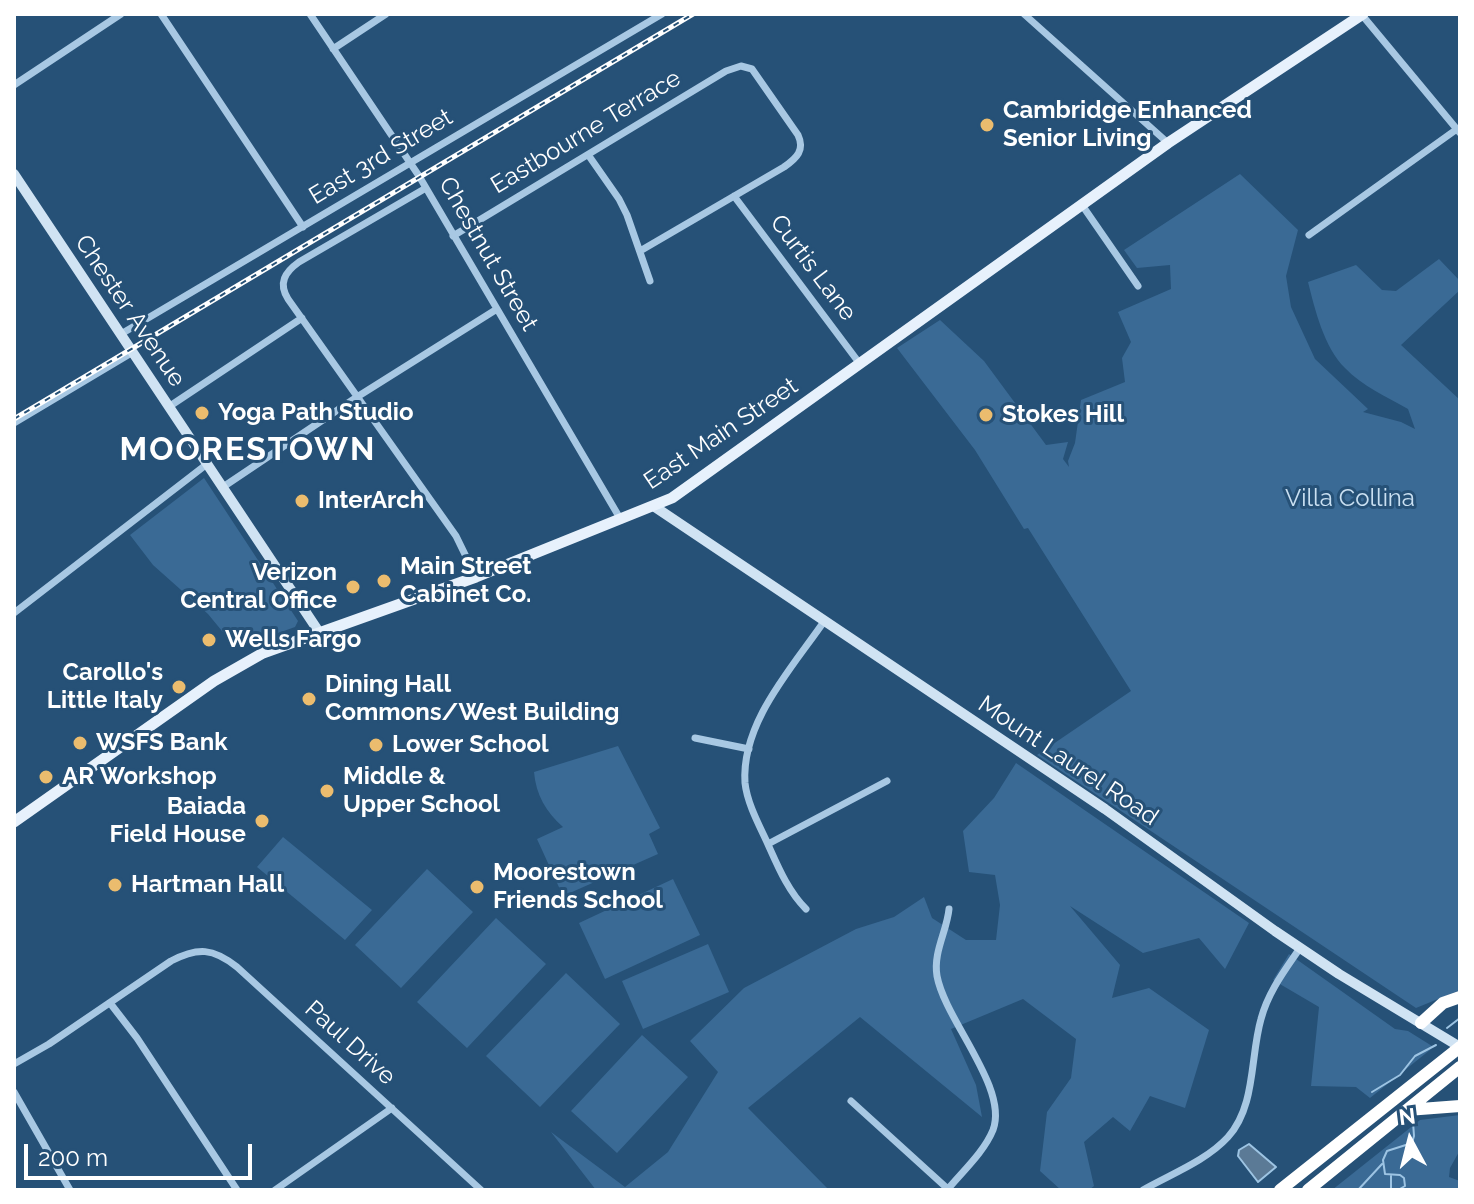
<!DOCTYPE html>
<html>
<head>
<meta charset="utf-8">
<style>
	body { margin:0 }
	#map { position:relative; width:1474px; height:1204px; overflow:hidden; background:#265177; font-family:Raleway,sans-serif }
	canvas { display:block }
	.frame { position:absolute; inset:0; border:16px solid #fff; pointer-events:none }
	.north { position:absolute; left:1370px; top:1100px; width:80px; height:80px; -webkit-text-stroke:6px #265177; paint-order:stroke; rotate:353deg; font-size:22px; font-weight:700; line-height:32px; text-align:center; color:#fff }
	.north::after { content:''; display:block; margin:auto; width:28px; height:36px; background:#fff; clip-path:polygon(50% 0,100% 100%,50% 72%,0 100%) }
	.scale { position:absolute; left:24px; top:1144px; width:228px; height:36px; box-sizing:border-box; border:4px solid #fff; border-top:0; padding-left:10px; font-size:24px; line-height:28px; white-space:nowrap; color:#fff; -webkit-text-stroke:6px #265177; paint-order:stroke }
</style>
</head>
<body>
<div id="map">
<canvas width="1474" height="1204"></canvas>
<div class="frame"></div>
<div class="north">N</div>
<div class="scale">200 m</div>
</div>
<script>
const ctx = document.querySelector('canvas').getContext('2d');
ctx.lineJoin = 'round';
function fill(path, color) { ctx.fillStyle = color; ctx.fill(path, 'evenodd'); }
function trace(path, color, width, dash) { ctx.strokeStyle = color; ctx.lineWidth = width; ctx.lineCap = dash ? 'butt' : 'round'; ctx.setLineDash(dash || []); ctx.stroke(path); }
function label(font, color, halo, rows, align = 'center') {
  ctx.font = font + ' Raleway,sans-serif'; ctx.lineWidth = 6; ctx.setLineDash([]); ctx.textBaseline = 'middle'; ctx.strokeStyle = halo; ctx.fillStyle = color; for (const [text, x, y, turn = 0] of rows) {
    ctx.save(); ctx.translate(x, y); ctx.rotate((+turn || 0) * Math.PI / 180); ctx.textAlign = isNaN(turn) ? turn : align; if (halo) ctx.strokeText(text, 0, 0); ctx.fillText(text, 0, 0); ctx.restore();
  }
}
fill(new Path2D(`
	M1240 174 1298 230 1286 276 1291 307 1315 359 1368 409 1363 412 1401 422 1415 429 1408 409C1387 397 1362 386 1345 368 1324 347 1315 310 1308 282L1356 265 1382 290 1396 291 1439 259 1460 281V290L1401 345 1460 400V990L1416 1008 1037 755 1131 691 1028 528 1024 529 975 450 897 348 940 320 984 361 1046 445 1068 442 1063 459 1069 467 1068 461 1075 443 1081 400 1125 382 1122 358 1131 342 1118 312 1171 289 1170 265 1137 268 1124 250Z
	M204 478 298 621 295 627 236 648 208 614 153 565 130 535Z
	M618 746 660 828 649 834 658 854 563 896 537 839 563 827C546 812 536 795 534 772Z
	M1016 763 1249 923 1225 969 1199 938 1143 953 1070 906 1120 965 1112 998 1149 988 1209 1030 1185 1108 1150 1096 1130 1131 1113 1117 1084 1142 1094 1186 1089 1190H1061L1040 1171 1047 1112 1071 1078 1076 1039 1023 999 951 1029 976 1085 982 1117 860 1017 748 1108 829 1190H596L551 1132 625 1187 668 1152 718 1072 690 1041 744 988 856 929 894 917 924 897 932 918 966 940H996L1000 905 995 875 969 872 963 831 994 798Z
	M283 837 372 910 345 940 257 867Z
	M427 869 473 912 401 988 355 945Z
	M673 879 700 935 605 979 579 923Z
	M496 918 546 964 467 1048 417 1002Z
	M708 944 729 992 643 1029 622 981Z
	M1289 954 1395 1029 1408 1031 1432 1046 1430 1050 1370 1098 1356 1087 1311 1086 1319 1007 1273 980Z
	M566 973 620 1024 540 1107 486 1056Z
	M642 1035 688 1077 617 1153 571 1111Z
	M1460 1115V1150L1450 1168 1449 1177 1460 1181V1190H1332L1420 1120Z`), '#3a6a95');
const water = new Path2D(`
	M1249 1144 1276 1167 1258 1182 1238 1156 1239 1150Z`);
fill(water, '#5b7a96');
trace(water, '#9dc4e3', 2);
trace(new Path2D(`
	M1447 1028 1460 1018
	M1372 1092 1400 1075 1415 1056 1436 1045
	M1391 1176V1190
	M1358 1190 1382 1164
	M1398 1190 1405 1186 1404 1178 1400 1175 1385 1174 1383 1160 1387 1151 1412 1143 1414 1136 1413 1122`), '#9dc4e3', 2);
trace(new Path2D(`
	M161 14 303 227
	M310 14 419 176 621 520
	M1024 14 1168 143
	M1362 15 1460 133
	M333 49 386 14
	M14 85 121 14
	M589 156 619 199 627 215 650 281
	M426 188 299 262C285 272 278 283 288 299L456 536 476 577
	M734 196 860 364
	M1082 205 1138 286
	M1309 235 1457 129
	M453 236 726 71 741 66 752 69 798 135C805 150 797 158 784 167L640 251
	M121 334 662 14
	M170 406 302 318
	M14 423 133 352
	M223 487 357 397 497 309
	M14 613 207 464
	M695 738 749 749
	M768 844 887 781
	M806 909C787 890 777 864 766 840 758 823 747 802 745 783 741 722 793 667 825 620
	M110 1003 137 1038 237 1190
	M14 1064 49 1044 171 961C198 947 213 948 237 967L481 1190
	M14 1092 70 1190
	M851 1101 949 1190
	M948 1189C963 1171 984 1152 993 1130 1009 1088 945 1020 937 976 933 952 947 931 949 909
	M275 1190 392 1108
	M1143 1190C1171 1174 1206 1161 1228 1137 1256 1106 1250 1057 1261 1019 1268 992 1285 970 1300 948`), '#a8c8e3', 7);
trace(new Path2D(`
	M14 174 319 632
	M655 507 1105 809 1275 931 1339 974 1460 1047`), '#d0e3f3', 10);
trace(new Path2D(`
	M14 822 214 681 263 653 476 577 672 498 1168 143 1363 14`), '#e7f1fc', 11);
trace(new Path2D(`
	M1421 1023 1443 1003 1460 997
	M1407 1110 1460 1106
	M1280 1190 1460 1047
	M1308 1190 1460 1067`), '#fff', 12);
const rail = new Path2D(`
	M14 419 693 14`);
trace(rail, '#fff', 5);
trace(rail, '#265177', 2, [6]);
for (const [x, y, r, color] of [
	[987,125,8,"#ebbc6e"],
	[202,413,8,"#ebbc6e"],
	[986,415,8,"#ebbc6e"],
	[302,501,8,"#ebbc6e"],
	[384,581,8,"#ebbc6e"],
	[353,587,8,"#ebbc6e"],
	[209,640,8,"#ebbc6e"],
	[179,687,8,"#ebbc6e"],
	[309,699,8,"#ebbc6e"],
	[80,743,8,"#ebbc6e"],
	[376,745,8,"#ebbc6e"],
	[46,777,8,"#ebbc6e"],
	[327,791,8,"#ebbc6e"],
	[262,821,8,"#ebbc6e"],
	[115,885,8,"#ebbc6e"],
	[477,887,8,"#ebbc6e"]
]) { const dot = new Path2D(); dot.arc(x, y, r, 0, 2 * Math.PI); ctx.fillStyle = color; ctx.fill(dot); trace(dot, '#265177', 3); }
label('bold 24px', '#fff', '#265177', [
	["Cambridge Enhanced",1003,111],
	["Senior Living",1003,139],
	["Yoga Path Studio",218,413],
	["Stokes Hill",1002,415],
	["InterArch",318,501],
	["Main Street",400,567],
	["Cabinet Co.",400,595],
	["Verizon",337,573,"right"],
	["Central Office",337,601,"right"],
	["Wells Fargo",225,640],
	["Carollo's",163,673,"right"],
	["Little Italy",163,701,"right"],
	["Dining Hall",325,685],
	["Commons/West Building",325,713],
	["WSFS Bank",96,743],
	["Lower School",392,745],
	["AR Workshop",62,777],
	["Middle &",343,777],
	["Upper School",343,805],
	["Baiada",246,807,"right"],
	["Field House",246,835,"right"],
	["Moorestown",493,873],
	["Friends School",493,901],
	["Hartman Hall",131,885]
], 'left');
label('24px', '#fff', '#265177', [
	["Eastbourne Terrace",586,132,-31],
	["East 3rd Street",381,157,-31],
	["Chestnut Street",488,254,60],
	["Curtis Lane",813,268,53],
	["Chester Avenue",130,311,56],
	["East Main Street",721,434,-34],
	["Mount Laurel Road",1068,761,34],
	["Paul Drive",350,1043,42]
]);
label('24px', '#cae0f2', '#265177', [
	["Villa Collina",1350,499]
]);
ctx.letterSpacing = '2px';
label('bold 32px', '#fff', '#265177', [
	["MOORESTOWN",248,450]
]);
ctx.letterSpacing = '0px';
</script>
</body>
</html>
